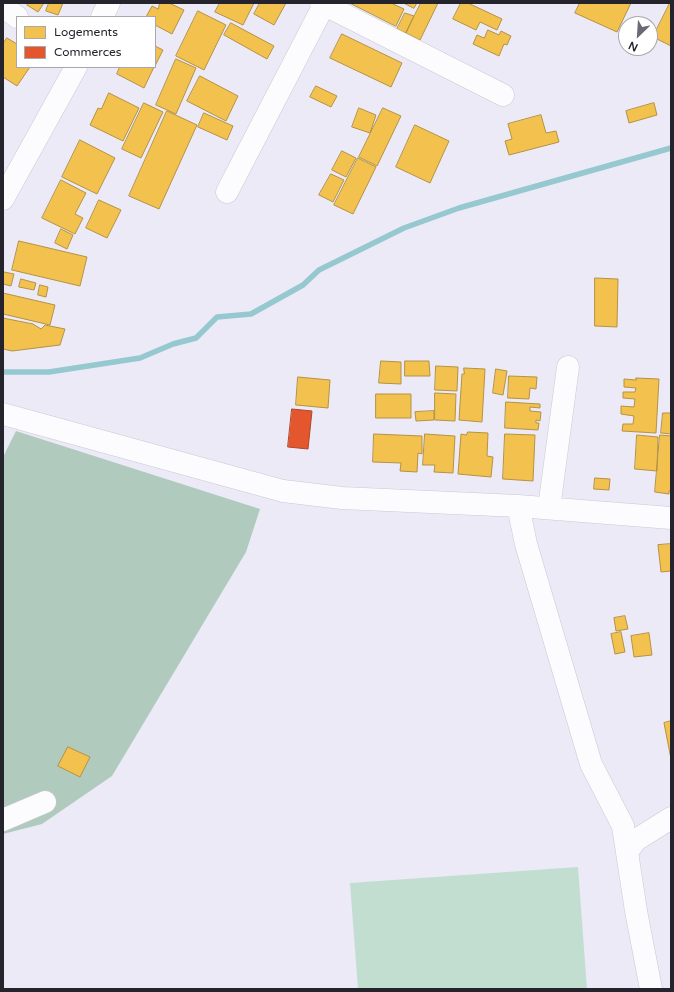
<!DOCTYPE html>
<html>
<head>
<meta charset="utf-8">
<style>
	body { margin:0 }
	#map { position:relative; width:674px; height:992px; overflow:hidden; background:#eceaf7; font-family:"Varela Round",sans-serif }
	canvas { display:block }
	.frame { position:absolute; inset:0; border:4px solid #25232c; pointer-events:none }
	.legend { position:absolute; left:16px; top:16px; width:140px; height:52px; box-sizing:border-box; background:#fff; border:1px solid #a8a7ab; margin:0; padding:5px 7px; list-style:none; font-size:12px; color:#25232c }
	.legend li { display:flex; align-items:center; gap:8px; height:20px }
	.legend b { width:20px; border:1px solid #a8a7ab }
	.north { position:absolute; left:618px; top:16px; width:40px; height:40px; box-sizing:border-box; background:#fff; border:1px solid #a8a7ab; border-radius:50%; rotate:205deg; font-size:11px; font-weight:700; line-height:16px; text-align:center; color:#25232c }
	.north::after { content:''; display:block; margin:auto; width:14px; height:18px; background:#6b6973; clip-path:polygon(50% 0,100% 100%,50% 72%,0 100%) }
</style>
</head>
<body>
<div id="map">
<canvas width="674" height="992"></canvas>
<div class="frame"></div>
<ul class="legend">
<li><b style="height:11px;background:#f2c14e"></b>Logements</li>
<li><b style="height:11px;background:#e4572e"></b>Commerces</li>
</ul>
<div class="north">N</div>
</div>
<script>
const ctx = document.querySelector('canvas').getContext('2d');
ctx.lineJoin = 'round';
function fill(path, color) { ctx.fillStyle = color; ctx.fill(path, 'evenodd'); }
function trace(path, color, width, dash) { ctx.strokeStyle = color; ctx.lineWidth = width; ctx.lineCap = dash ? 'butt' : 'round'; ctx.setLineDash(dash || []); ctx.stroke(path); }
fill(new Path2D(`
	M578 867 587 989H358L350 883Z`), '#c2ded0');
fill(new Path2D(`
	M16 431 260 509 246 552 112 776 42 824 3 834V457Z`), '#b0cbbe');
const homes = new Path2D(`
	M29 3H44L38 12 27 5Z
	M49 3H63L58 15 46 11Z
	M160 3H169L184 10 172 34 155 25V17H146L152 6 158 9Z
	M220 3H254L243 25 215 12Z
	M260 3H286L274 25 254 14Z
	M350 3H391L404 9 396 26Z
	M404 3H417L414 8Z
	M421 3H438L420 40 406 33Z
	M461 3H468L502 19 497 30 480 22 476 30 453 19Z
	M580 3H631L617 32 575 13Z
	M670 3H671V46L653 37Z
	M198 11 226 25 204 70 176 56Z
	M405 13 414 16 406 33 397 29Z
	M231 23 274 46 267 59 224 35Z
	M488 30 499 35 501 31 511 36 507 45 504 44 499 56 473 44 477 35 484 38Z
	M342 34 402 63 391 87 330 58Z
	M7 38 17 44V67H30L17 86 3 77V44Z
	M155 46 163 50 155 66Z
	M176 59 196 68 176 114 156 105Z
	M120 67H154L144 88 117 74Z
	M200 76 238 96 226 121 187 101Z
	M316 86 337 96 331 107 310 97Z
	M109 93 139 108 123 141 90 125 98 108 101 109Z
	M144 103 163 112 141 158 122 149Z
	M654 103 657 115 629 123 626 111Z
	M359 108 376 115 370 133 352 127Z
	M383 108 401 116 377 166 359 157Z
	M167 111 197 125 159 209 129 196Z
	M204 113 233 126 227 140 198 127Z
	M541 115 546 133 556 131 559 142 509 155 505 141 512 139 508 124Z
	M415 125 449 141 430 183 396 167Z
	M80 140 115 158 97 194 62 177Z
	M342 151 356 158 346 177 332 170Z
	M358 158 376 167 353 214 334 205Z
	M331 174 344 180 333 202 319 195Z
	M61 180 86 193 75 214 83 218 75 234 42 218Z
	M99 200 121 210 107 238 86 228Z
	M61 229 73 235 67 249 55 243Z
	M19 241 87 257 80 286 12 270Z
	M4 272 14 274 11 286 3 284Z
	M595 278 618 279 617 327 595 326Z
	M21 279 36 283 34 290 19 287Z
	M40 285 48 287 46 297 38 295Z
	M3 293 55 305 50 325 3 314Z
	M3 318 33 324 41 329 45 325 65 329 60 345 12 351 3 349Z
	M381 361 401 362V384L379 383Z
	M405 361H429L430 376H405Z
	M436 366 458 367 457 391 435 390Z
	M464 368 485 369 482 422 459 420 462 374H464Z
	M496 369 507 371 503 395 493 393Z
	M509 376 537 377 536 389 530 388 529 399 508 398Z
	M298 377 330 380 328 408 296 405Z
	M636 378 659 379 656 433 622 431 623 424H633L634 416 621 414V406L634 407 635 399 623 398V392H635L636 388 624 387V379L636 380Z
	M435 393 456 394 455 421 435 420Z
	M376 394H411V418H376Z
	M506 402 540 404V408L530 407V411L541 412 540 421 536 420V423H539L538 430 505 428Z
	M434 411V420L416 421 415 412Z
	M663 413H671V434L661 433Z
	M468 432 488 433 487 456 493 457 491 477 458 474 461 434 466 435Z
	M374 434 422 436V454L418 453 417 472 400 471 401 463 373 462Z
	M425 434 455 436 453 473 434 472 435 465H423Z
	M505 434 535 435 533 481 503 479Z
	M637 435 658 437 657 471 635 469Z
	M660 435 671 436V491H669V494L655 492Z
	M595 478 610 479 609 490 594 489Z
	M671 544V571L661 572 658 545Z
	M625 616 628 629 616 631 614 618Z
	M621 632 625 652 615 654 611 634Z
	M649 633 652 655 634 657 631 636Z
	M671 721V759L664 723Z
	M68 747 90 757 80 777 58 766Z`);
fill(homes, '#f2c14e');
trace(homes, '#b49244', 1);
const shops = new Path2D(`
	M292 409 312 411 308 449 288 447Z`);
fill(shops, '#e4572e');
trace(shops, '#ab472d', 1);
trace(new Path2D(`
	M3 372H49L140 358 173 344 196 338 217 317 251 314 303 285 319 270 404 228 459 208 671 148`), '#95c8cf', 5.5);
const minor = new Path2D(`
	M321 3 503 95
	M3 6 17 17
	M102 17 109 3
	M227 192 325 3
	M3 199 76 67
	M3 414 283 491 342 498 518 506 671 518
	M518 506 526 544 591 764 623 826 636 911 651 989
	M549 508 568 367
	M3 820 45 802
	M627 852 636 840 671 818`);
trace(minor, '#c9c8d2', 23);
trace(minor, '#fcfcfe', 22);
</script>
</body>
</html>
